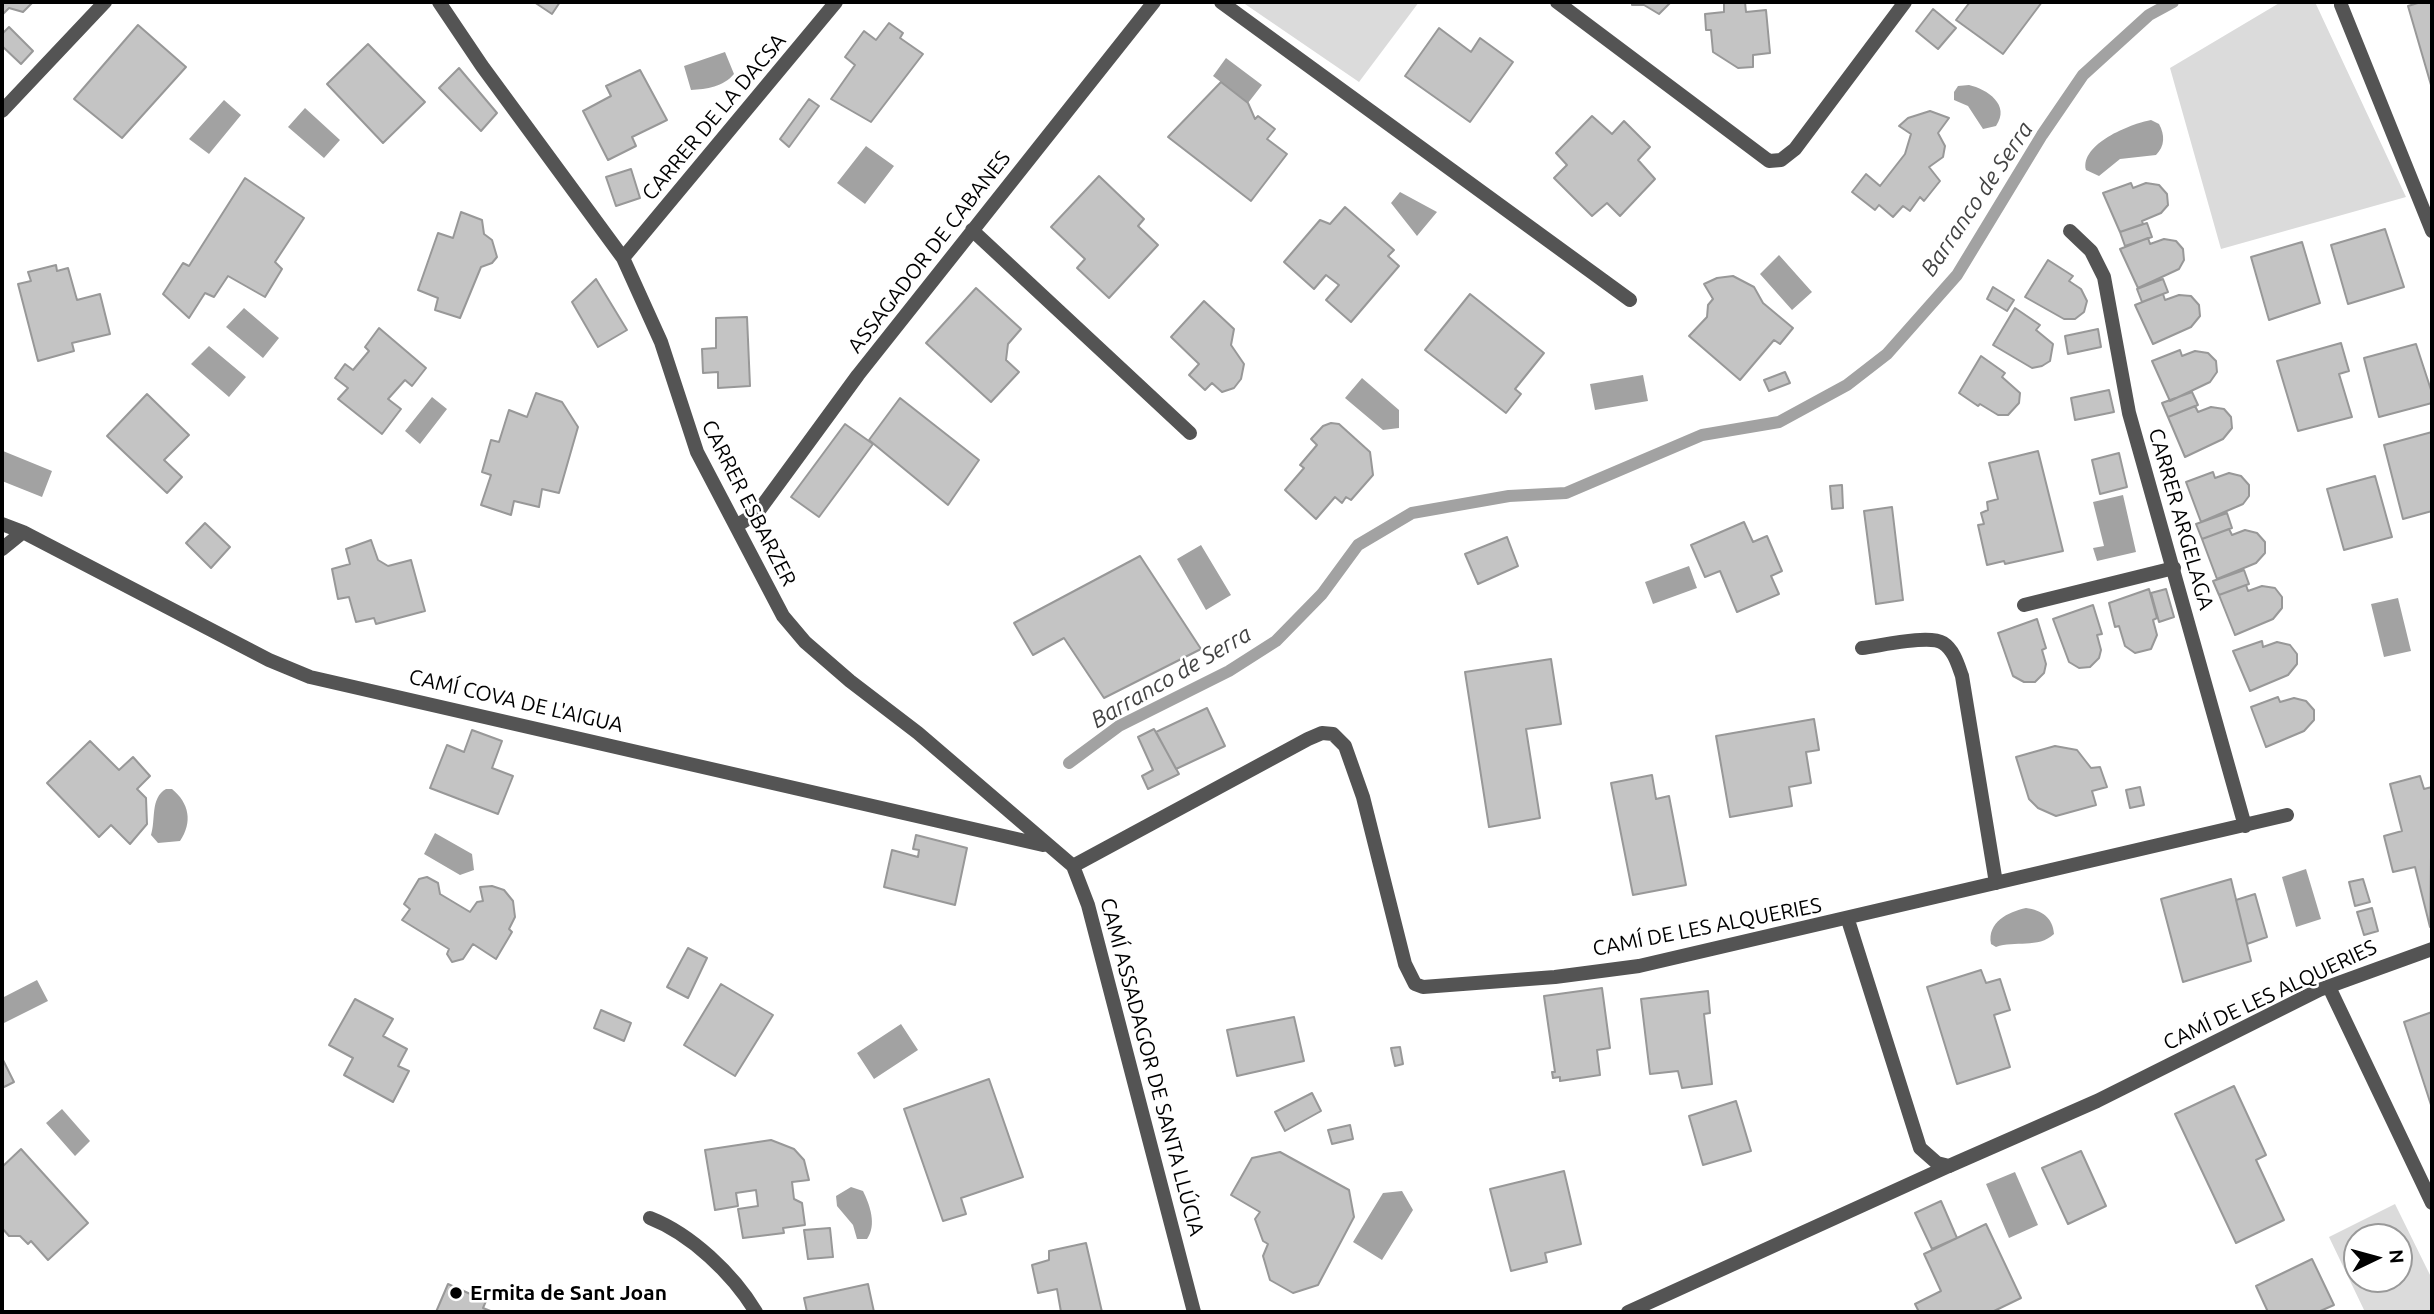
<!DOCTYPE html>
<html>
<head>
<meta charset="utf-8">
<style>
	body { margin:0 }
	#map { position:relative; width:2434px; height:1314px; overflow:hidden; background:#fff; font-family:Ubuntu,sans-serif }
	canvas { display:block }
	.frame { position:absolute; inset:0; border:4px solid #000; pointer-events:none }
	.north { position:absolute; left:2343px; top:1223px; width:70px; height:70px; box-sizing:border-box; background:#fff; border:2px solid #999; border-radius:50%; rotate:85deg; font-size:19px; font-weight:700; line-height:28px; text-align:center; color:#000 }
	.north::after { content:''; display:block; margin:auto; width:24px; height:32px; background:#000; clip-path:polygon(50% 0,100% 100%,50% 72%,0 100%) }
</style>
</head>
<body>
<div id="map">
<canvas width="2434" height="1314"></canvas>
<div class="frame"></div>
<div class="north">N</div>
</div>
<script>
const ctx = document.querySelector('canvas').getContext('2d');
ctx.lineJoin = 'round';
function fill(path, color) { ctx.fillStyle = color; ctx.fill(path, 'evenodd'); }
function trace(path, color, width, dash) { ctx.strokeStyle = color; ctx.lineWidth = width; ctx.lineCap = dash ? 'butt' : 'round'; ctx.setLineDash(dash || []); ctx.stroke(path); }
function label(font, color, halo, rows, align = 'center') {
  ctx.font = font + ' Ubuntu,sans-serif'; ctx.lineWidth = 5; ctx.setLineDash([]); ctx.textBaseline = 'middle'; ctx.strokeStyle = halo; ctx.fillStyle = color; for (const [text, x, y, turn = 0] of rows) {
    ctx.save(); ctx.translate(x, y); ctx.rotate((+turn || 0) * Math.PI / 180); ctx.textAlign = isNaN(turn) ? turn : align; if (halo) ctx.strokeText(text, 0, 0); ctx.fillText(text, 0, 0); ctx.restore();
  }
}
fill(new Path2D(`
	M1242 2H1419L1359 82Z
	M2281 2H2315L2406 197 2221 249 2170 68Z
	M2395 1204 2432 1279V1312H2365L2329 1237ZM2357 1237H2399V1279H2357Z`), '#dbdbdb');
fill(new Path2D(`
	M725 52 734 74C723 87 707 89 691 90L684 66Z
	M1226 58 1262 85 1248 103 1213 76Z
	M1969 85C1987 89 2011 105 1996 126L1983 129 1968 106 1954 100V92L1958 86Z
	M224 100 241 115 209 154 189 139Z
	M305 108 340 140 324 158 288 127Z
	M2151 120 2159 124C2165 135 2165 146 2156 155L2120 159 2099 176 2086 170C2080 144 2130 124 2151 120Z
	M866 146 894 166 865 204 837 183Z
	M1400 192 1437 212 1417 236 1391 203Z
	M1779 255 1812 292 1792 310 1760 274Z
	M244 308 279 338 263 358 226 327Z
	M209 346 246 377 229 397 191 364Z
	M1643 375 1648 401 1595 410 1590 384Z
	M1362 378 1399 410V428L1383 430 1345 398Z
	M432 397 447 409 420 444 405 431Z
	M3 451 52 471 42 497 2 481Z
	M2123 495 2136 552 2097 561 2093 548 2104 546 2093 502Z
	M1201 545 1231 595 1206 610 1177 559Z
	M1689 566 1697 588 1653 604 1645 582Z
	M2398 598 2411 651 2384 657 2371 604Z
	M166 789H172C189 803 193 822 180 841L158 843 151 835C156 820 150 798 166 789Z
	M435 833 472 854 474 870 460 875 424 854Z
	M2306 869 2321 919 2296 927 2282 877Z
	M2026 908C2042 910 2053 918 2054 934 2038 949 2015 940 1996 947L1991 944C1987 922 2008 912 2026 908Z
	M37 980 48 1001 2 1024V998Z
	M901 1024 918 1050 874 1079 857 1053Z
	M62 1109 90 1141 75 1156 46 1123Z
	M2015 1172 2038 1225 2009 1238 1986 1184Z
	M851 1187 863 1191C870 1205 877 1225 867 1239H857L853 1225 837 1206 836 1196Z
	M1402 1191 1413 1210 1382 1260 1353 1242 1383 1193Z`), '#a2a2a2');
trace(new Path2D(`
	M1069 763 1119 726 1229 671 1276 641 1322 594 1358 545 1412 513 1509 496 1566 493 1702 435 1779 422 1847 385 1887 354 1957 275 2042 135 2083 75 2149 15 2173 2`), '#a2a2a2', 12);
const building = new Path2D(`
	M2 2H33L23 12 9 8 2 15Z
	M534 2H560L552 14Z
	M1632 2H1671L1659 14 1644 5H1632Z
	M1724 2H1745L1746 12 1766 10 1770 53 1753 55V67L1738 68 1713 52 1711 30H1706L1705 14 1724 12Z
	M1970 2H2042L2003 54 1956 20Z
	M2421 2H2432L2431 85 2408 6Z
	M1933 9 1956 28 1938 49 1916 31Z
	M889 23 903 33 900 38 923 54 871 122 831 99 855 65 845 57 864 31 876 40Z
	M138 25 186 67 122 138 74 99Z
	M9 27 33 51 21 64 2 46V34Z
	M1439 28 1471 52 1480 38 1513 62 1470 122 1405 76Z
	M368 44 425 102 383 143 327 84Z
	M459 68 497 113 481 131 439 88Z
	M640 70 667 120 632 137 636 146 608 160 583 111 611 96 606 86Z
	M1221 82 1248 103 1255 119 1258 116 1275 129 1267 139 1287 154 1251 201 1168 137Z
	M809 99 819 106 789 147 780 139Z
	M1930 111 1949 118 1938 133 1945 146 1943 157 1929 167 1940 181 1924 201 1920 197 1910 211 1903 206 1893 217 1879 205 1875 210 1852 192 1866 174 1880 186 1905 154 1911 134 1899 126 1908 118Z
	M1592 116 1612 134 1624 121 1650 147 1638 160 1655 179 1620 216 1607 203 1592 216 1554 178 1567 165 1556 153Z
	M631 169 640 198 616 206 606 177Z
	M1099 176 1144 219 1138 226 1158 245 1109 298 1077 268 1085 259 1051 227Z
	M245 178 304 218 275 262 282 269 265 297 228 276 214 297 205 293 189 318 163 294 183 263 189 266Z
	M2131 183 2133 188 2146 183 2159 185 2167 194 2168 205 2161 213 2142 221 2143 224 2120 232 2103 193Z
	M1345 207 1394 250 1388 256 1399 266 1351 322 1326 300 1339 285 1326 275 1314 289 1284 262 1320 220 1330 224Z
	M461 212 482 220 484 234 492 240 497 257 492 263 481 267 460 318 435 310 438 298 418 290 438 233 453 238Z
	M2147 223 2152 237 2125 246 2120 232Z
	M2385 229 2404 287 2348 304 2331 245Z
	M2148 238 2150 244 2164 239 2176 241 2183 249 2184 260 2179 269 2138 288 2120 249Z
	M2302 242 2320 303 2269 320 2251 257Z
	M2048 260 2073 276 2069 281 2081 289 2087 301 2084 312 2075 319H2064L2025 297Z
	M56 265 57 271 68 268 77 300 100 294 110 334 72 343 74 351 38 361 18 284 31 281 28 272Z
	M1733 276 1754 287 1763 303 1793 328 1780 344 1774 340 1740 380 1689 336 1707 317 1708 305 1713 299 1704 284 1717 278Z
	M596 279 627 330 598 347 572 302Z
	M2163 279 2168 292 2142 302 2137 289Z
	M1993 287 2014 300 2007 311 1987 299Z
	M976 288 1021 329 1008 344 1006 360 1019 372 991 402 926 343Z
	M1470 294 1544 353 1515 389 1521 394 1506 413 1425 350Z
	M2163 294 2165 300 2179 295 2191 296 2199 305 2200 316 2191 327 2153 344 2135 305Z
	M1204 301 1234 329 1231 345 1244 364 1241 379 1234 388 1222 392 1212 383 1205 390 1189 375 1199 364 1171 337Z
	M2015 308 2040 325 2036 330 2053 344 2050 361 2042 366 2032 368 1993 345Z
	M747 317 750 386 718 388V372L703 373 702 349 716 348V318Z
	M379 328 426 368 412 386 405 380 388 399 401 409 382 434 338 399 348 388 335 378 345 364 353 370 369 351 365 347Z
	M2098 329 2101 347 2068 354 2065 336Z
	M2341 343 2349 371 2339 374 2352 417 2298 431 2277 361Z
	M2416 344 2432 393V403L2379 417 2364 358Z
	M2180 350 2182 356 2195 351 2208 353 2216 361 2217 372 2210 382 2170 401 2152 361Z
	M1981 356 2005 373 2002 377 2020 393 2019 403 2008 415H1998L1980 404 1978 406 1959 393Z
	M1785 372 1790 383 1769 391 1764 380Z
	M2109 390 2114 412 2075 420 2071 398Z
	M2192 392 2198 405 2168 417 2162 403Z
	M536 393 562 402 578 427 559 493 542 489 539 507 514 501 511 515 481 505 491 475 482 472 491 440 499 442 509 410 527 417Z
	M147 394 189 435 164 460 182 477 167 493 107 436Z
	M900 398 979 460 948 505 869 440Z
	M2195 406 2198 412 2211 407 2224 409 2231 417 2232 428 2223 439 2185 457 2168 417Z
	M1331 423 1339 424 1370 452 1373 475 1351 500 1346 497 1342 503 1335 497 1316 519 1285 490 1304 468 1300 465 1317 445 1311 439 1323 426Z
	M845 424 873 444 819 517 791 497Z
	M2432 432V511L2403 519 2384 445Z
	M2038 451 2063 551 2005 564 2004 561 1987 565 1978 525 1984 524 1981 513 1988 510 1987 502 1998 499 1989 463Z
	M2119 453 2127 487 2100 494 2092 460Z
	M2213 472 2215 478 2229 473 2241 476 2249 485V496L2243 504 2201 522 2186 482Z
	M2375 476 2392 537 2344 550 2327 489Z
	M1842 485 1843 508 1832 509 1830 486Z
	M1892 507 1903 600 1876 604 1864 511Z
	M2227 513 2232 528 2202 539 2196 524Z
	M1744 522 1753 542 1767 536 1782 571 1771 576 1779 594 1737 612 1720 571 1705 577 1691 545Z
	M205 523 230 547 211 568 186 543Z
	M2229 529 2232 535 2245 530 2257 533 2265 542V553L2256 563 2217 579 2202 539Z
	M1507 537 1518 566 1478 584 1465 554Z
	M371 540 378 560 388 566 411 560 425 611 376 624 374 618 356 622 349 597 338 599 332 569 350 564 346 549Z
	M1140 556 1201 649 1104 698 1064 638 1033 655 1014 623Z
	M2244 570 2249 584 2219 595 2213 581Z
	M2246 585 2248 591 2262 586 2275 588 2282 597V608L2273 619 2235 635 2219 595Z
	M2149 589 2157 618 2153 620 2157 635 2151 649 2135 653 2125 646 2119 626 2115 627 2109 603Z
	M2166 589 2174 617 2159 622 2151 593Z
	M2093 605 2102 634 2097 635 2101 650 2099 658 2090 667 2079 668 2069 662 2053 619Z
	M2037 619 2046 648 2042 650 2046 664 2044 673 2035 682H2024L2013 676 1998 633Z
	M2262 641 2263 647 2277 642 2290 645 2297 654V664L2288 675 2250 691 2233 651Z
	M1551 659 1561 724 1526 729 1540 818 1489 827 1465 672Z
	M2278 697 2280 702 2294 698 2306 701 2314 710V720L2304 731 2266 747 2251 707Z
	M1207 708 1225 746 1176 769 1156 732Z
	M1814 719 1819 750 1806 752 1811 783 1789 787 1792 806 1730 817 1716 736Z
	M1154 729 1179 774 1148 789 1142 776 1153 770 1138 737Z
	M472 730 502 741 492 768 513 776 498 814 430 788 447 745 464 752Z
	M90 741 119 770 133 757 150 776 137 789 146 798 147 824 130 844 111 825 99 837 47 783Z
	M2055 746 2077 750 2091 768 2100 767 2107 787 2092 791 2096 805 2056 816 2038 808 2029 799 2016 757Z
	M1652 775 1656 799 1669 796 1686 885 1633 895 1611 783Z
	M2420 776 2424 789 2432 787 2430 927 2415 867 2393 872 2384 836 2402 831 2390 784Z
	M2140 787 2144 805 2130 808 2126 790Z
	M916 835 967 848 955 905 884 887 892 850 918 857 919 850 913 849Z
	M427 877 438 883 440 894 470 912 477 902 483 901 480 887 492 886 504 890 513 901 515 917 509 929 512 932 496 959 473 944 463 959 452 962 447 954 449 949 402 920 410 909 404 904 419 879Z
	M2231 879 2251 961 2183 982 2161 899Z
	M2363 879 2370 902 2355 906 2349 882Z
	M2255 894 2267 937 2247 944 2236 900Z
	M2372 908 2378 931 2364 935 2357 912Z
	M688 948 707 958 688 998 667 987Z
	M1981 970 1986 983 2000 979 2010 1010 1994 1015 2010 1067 1957 1084 1927 987Z
	M721 984 773 1015 735 1076 684 1045Z
	M1602 988 1610 1048 1597 1050 1600 1075 1560 1081V1077L1553 1078 1552 1072H1555L1544 996Z
	M1708 991 1710 1013 1704 1014 1712 1084 1682 1088 1678 1071 1650 1074 1641 999Z
	M355 999 393 1019 383 1036 407 1049 398 1066 409 1071 393 1102 344 1075 353 1058 329 1045Z
	M601 1010 631 1023 624 1041 594 1028Z
	M2432 1012V1108L2404 1022Z
	M1294 1017 1304 1061 1237 1076 1227 1030Z
	M1400 1047 1403 1064 1395 1066 1391 1048Z
	M2 1058 14 1082 2 1088Z
	M989 1079 1023 1177 961 1198 966 1214 943 1221 904 1109Z
	M2234 1086 2266 1155 2256 1160 2284 1220 2236 1243 2175 1114Z
	M1312 1093 1321 1111 1285 1131 1275 1112Z
	M1736 1101 1751 1151 1703 1165 1689 1116Z
	M1350 1125 1353 1139 1332 1144 1328 1130Z
	M771 1140 794 1149 804 1160 809 1180 792 1182 794 1199 802 1203 805 1225 783 1228 784 1233 743 1238 738 1209 758 1206 756 1190 736 1193 738 1206 715 1210 705 1150Z
	M21 1149 88 1223 48 1260 31 1241 28 1244 20 1236H9L2 1228V1167Z
	M2081 1151 2106 1206 2068 1224 2042 1168Z
	M1280 1152 1349 1190 1354 1217 1318 1285 1293 1293 1270 1280 1263 1256 1268 1244 1263 1241 1255 1219 1260 1212 1231 1195 1252 1158Z
	M1564 1171 1581 1244 1545 1253 1547 1262 1511 1271 1490 1189Z
	M1941 1201 1957 1238 1932 1249 1915 1213Z
	M1986 1224 2021 1298 1992 1312H1919L1915 1304 1941 1291 1924 1254Z
	M830 1228 833 1257 808 1259 804 1230Z
	M1086 1243 1102 1312H1061L1057 1289 1038 1293 1032 1265 1049 1260V1251Z
	M2312 1259 2334 1305 2318 1312H2268L2256 1286Z
	M448 1284 486 1301 483 1308 493 1312H436Z
	M868 1284 874 1312H807L804 1298Z`);
fill(building, '#c4c4c4');
trace(building, '#989898', 2);
trace(new Path2D(`
	M2024 605 2174 568
	M2329 987 2432 1203
	M1628 1312 1949 1166`), '#545454', 14);
trace(new Path2D(`
	M439 2 482 66 623 258 661 342 697 452 783 616 805 642 850 681 918 733 1073 866 1088 905 1194 1312
	M1221 2 1630 300
	M1557 2 1769 161 1781 160 1795 149 1905 2
	M2341 5 2432 231
	M2 111 105 2
	M972 230 1190 433
	M2070 231 2091 251 2104 277 2129 413 2245 826
	M623 258 836 2
	M2 524 23 532 269 660 310 677 1043 845
	M736 526 757 513 858 375 1154 2
	M2 549 23 532
	M1862 648C1880 646 1929 634 1943 643 1954 650 1958 665 1962 676L1996 883
	M1073 866 1308 739 1322 733 1333 734 1345 746 1363 797 1405 964 1415 984 1423 987 1555 977 1639 966 2287 815
	M1848 920 1920 1148 1937 1163 1949 1166 2097 1101 2319 990 2432 949
	M650 1218C691 1234 733 1274 756 1312`), '#545454', 14);
for (const [x, y, r, color] of [
	[456,1293,7,"#000"]
]) { const dot = new Path2D(); dot.arc(x, y, r, 0, 2 * Math.PI); ctx.fillStyle = color; ctx.fill(dot); trace(dot, '#fff', 2.5); }
label('21px', '#000', '#fff', [
	["CARRER DE LA DACSA",714,117,-50],
	["ASSAGADOR DE CABANES",929,252,-52],
	["CARRER ESBARZER",749,503,63],
	["CARRER ARGELAGA",2181,519,74],
	["CAMÍ COVA DE L'AIGUA",516,701,13],
	["CAMÍ DE LES ALQUERIES",1707,927,-11],
	["CAMÍ DE LES ALQUERIES",2270,995,-25],
	["CAMÍ ASSADAGOR DE SANTA LLÚCIA",1152,1067,75]
]);
label('bold 21px', '#000', '#fff', [
	["Ermita de Sant Joan",470,1293]
], 'left');
label('italic 23px', '#434343', '#fff', [
	["Barranco de Serra",1977,199,-56],
	["Barranco de Serra",1171,677,-30]
]);
</script>
</body>
</html>
